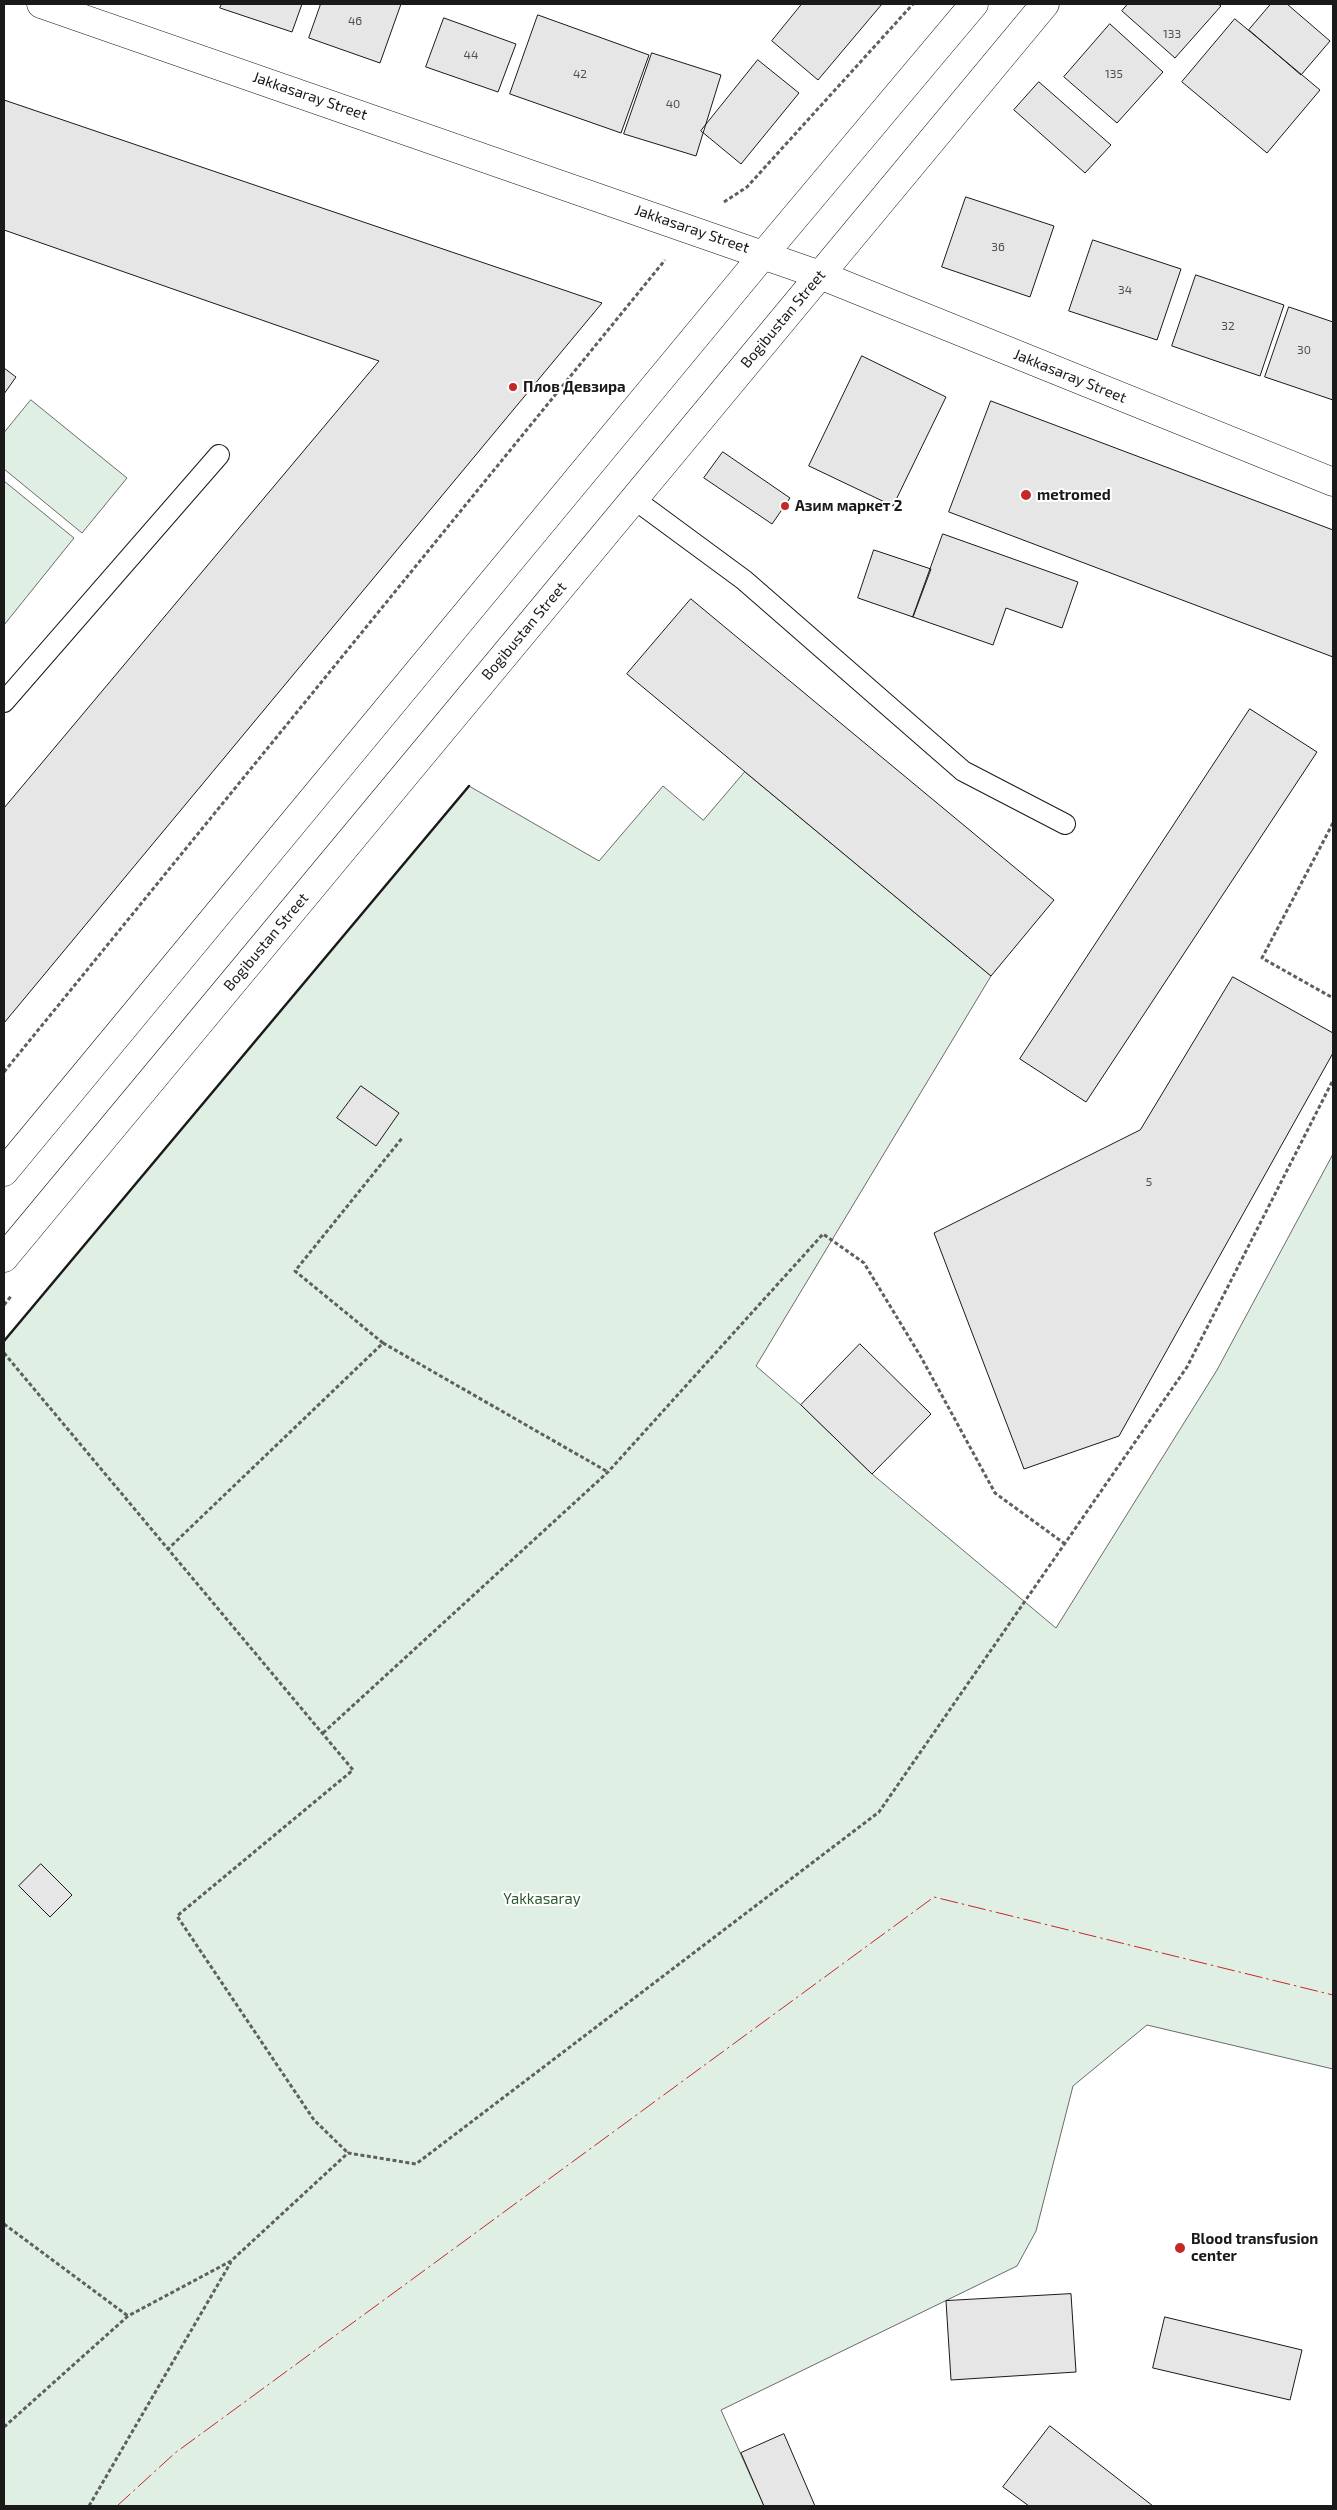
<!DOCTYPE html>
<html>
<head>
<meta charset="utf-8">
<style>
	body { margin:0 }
	#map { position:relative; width:1337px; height:2510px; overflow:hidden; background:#fff; font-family:"Exo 2",sans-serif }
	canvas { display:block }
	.frame { position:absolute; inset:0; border:5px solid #1a1a1a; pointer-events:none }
</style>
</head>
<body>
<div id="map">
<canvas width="1337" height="2510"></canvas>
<div class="frame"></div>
</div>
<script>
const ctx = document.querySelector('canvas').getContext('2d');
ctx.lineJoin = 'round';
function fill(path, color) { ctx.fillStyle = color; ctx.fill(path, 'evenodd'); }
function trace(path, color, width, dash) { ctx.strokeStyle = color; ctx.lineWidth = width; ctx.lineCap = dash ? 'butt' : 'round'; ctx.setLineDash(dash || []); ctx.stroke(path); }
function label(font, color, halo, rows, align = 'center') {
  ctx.font = font + ' "Exo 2",sans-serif'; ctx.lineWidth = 4; ctx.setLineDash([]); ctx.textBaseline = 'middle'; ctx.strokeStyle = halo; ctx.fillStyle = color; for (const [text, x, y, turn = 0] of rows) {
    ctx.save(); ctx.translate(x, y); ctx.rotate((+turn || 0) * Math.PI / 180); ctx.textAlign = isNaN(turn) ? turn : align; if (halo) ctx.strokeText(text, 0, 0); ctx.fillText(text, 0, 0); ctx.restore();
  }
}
const green = new Path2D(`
	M31 400 127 478 82 533 4 469V433Z
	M4 481 74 538 4 625Z
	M745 772 991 976 756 1366 801 1405 872 1474 1056 1628 1217 1370 1333 1154V2069L1147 2025 1073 2086 1036 2231 1017 2266 721 2410 764 2506H4V1341L469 786 599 861 663 786 703 820Z`);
fill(green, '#e0efe3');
trace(green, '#6a6a6a', 1);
const building = new Path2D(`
	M222 4H302L292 32 220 8Z
	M321 4H401L380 63 309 38Z
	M802 4H882L818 80 772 41Z
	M1128 4H1218L1221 6 1175 58 1122 11Z
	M1271 4H1287L1330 41 1301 75 1249 30Z
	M538 15 649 55 621 133 510 94Z
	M444 18 516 44 498 92 426 67Z
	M1235 19 1320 90 1267 153 1182 82Z
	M1110 24 1163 72 1117 123 1064 77Z
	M652 53 721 75 696 156 624 134Z
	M758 60 799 93 741 164 701 131Z
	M1039 82 1111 145 1085 173 1014 110Z
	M4 100 602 303 4 1023V808L379 361 4 230Z
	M966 197 1054 226 1030 297 942 267Z
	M1093 240 1181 269 1157 340 1069 311Z
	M1196 275 1284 305 1260 376 1172 346Z
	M1289 307 1333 322V400L1265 377Z
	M862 356 946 397 893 506 809 466Z
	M4 368 16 377 4 394Z
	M991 401 1333 530V657L949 512Z
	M723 452 790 498 772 524 704 478Z
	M943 534 1078 582 1062 628 1006 608 993 645 913 617Z
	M874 550 931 569 913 617 858 598Z
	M691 599 1054 900 991 976 627 674Z
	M1250 709 1317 752 1086 1102 1020 1059Z
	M1233 977 1333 1033V1053L1119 1436 1024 1469 934 1233 1140 1130Z
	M361 1086 399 1113 376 1146 337 1118Z
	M860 1344 931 1414 872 1474 801 1405Z
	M41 1864 72 1895 50 1917 19 1886Z
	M1071 2294 1076 2372 951 2380 946 2301Z
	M1165 2317 1302 2350 1290 2400 1153 2368Z
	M1050 2426 1153 2506H1029L1003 2487Z
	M784 2434 815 2506H764L741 2453Z`);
fill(building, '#e6e6e6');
trace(building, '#1a1a1a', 1);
const lane = new Path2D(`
	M634 499 744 580 963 771 1065 824
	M4 702 219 455`);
const street = new Path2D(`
	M41 4 820 275 1333 482`);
const secondary = new Path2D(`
	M4 1172 764 254 974 4
	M4 1258 1045 4`);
trace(lane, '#1a1a1a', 22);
trace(street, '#1a1a1a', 29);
trace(secondary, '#1a1a1a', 29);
trace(new Path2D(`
	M724 202 747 187 913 4
	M1333 823 1262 958 1333 998
	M4 1072 665 260
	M4 1305 12 1295
	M383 1343 295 1271 403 1137
	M4 1353 353 1770 177 1916 314 2120 348 2153
	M167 1550 383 1343 608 1472
	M323 1733 608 1472 823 1234 864 1263 921 1357 995 1493 1065 1544
	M4 2224 128 2316
	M4 2427 128 2316 231 2261 348 2153 416 2164 879 1812 1187 1367 1333 1080
	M89 2506 231 2262`), '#5f5f5f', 3, [4, 2.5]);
trace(lane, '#fff', 20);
trace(street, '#fff', 28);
trace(secondary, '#fff', 28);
trace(new Path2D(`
	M4 1341 469 786`), '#1a1a1a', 2.5);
trace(new Path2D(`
	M117 2506 175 2453 934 1897 1333 1995`), '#c62828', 1, [18, 4, 2.5, 4]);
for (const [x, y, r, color] of [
	[513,387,5,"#c62828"],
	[1026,495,6,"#c62828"],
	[785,506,5,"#c62828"],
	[1180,2248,6,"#c62828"]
]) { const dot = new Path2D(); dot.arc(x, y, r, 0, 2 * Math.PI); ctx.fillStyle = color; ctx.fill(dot); trace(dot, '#fff', 2); }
label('12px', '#4d4d4d', null, [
	["46",355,21],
	["133",1172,34],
	["44",471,55],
	["42",580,74],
	["135",1114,74],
	["40",673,104],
	["36",998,247],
	["34",1125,290],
	["32",1228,326],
	["30",1304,350],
	["5",1149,1182]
]);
label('15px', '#1a1a1a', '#fff', [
	["Jakkasaray Street",310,96,19],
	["Jakkasaray Street",692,229,19],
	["Bogibustan Street",783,319,-50],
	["Jakkasaray Street",1070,376,22],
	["Bogibustan Street",524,631,-50],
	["Bogibustan Street",266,942,-50]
]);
label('bold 15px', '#1a1a1a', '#fff', [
	["Плов Девзира",523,387],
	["metromed",1037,495],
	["Азим маркет 2",795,506],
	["Blood transfusion",1191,2239],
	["center",1191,2256]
], 'left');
label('15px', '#2b5a34', '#fff', [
	["Yakkasaray",542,1899]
]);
</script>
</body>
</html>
